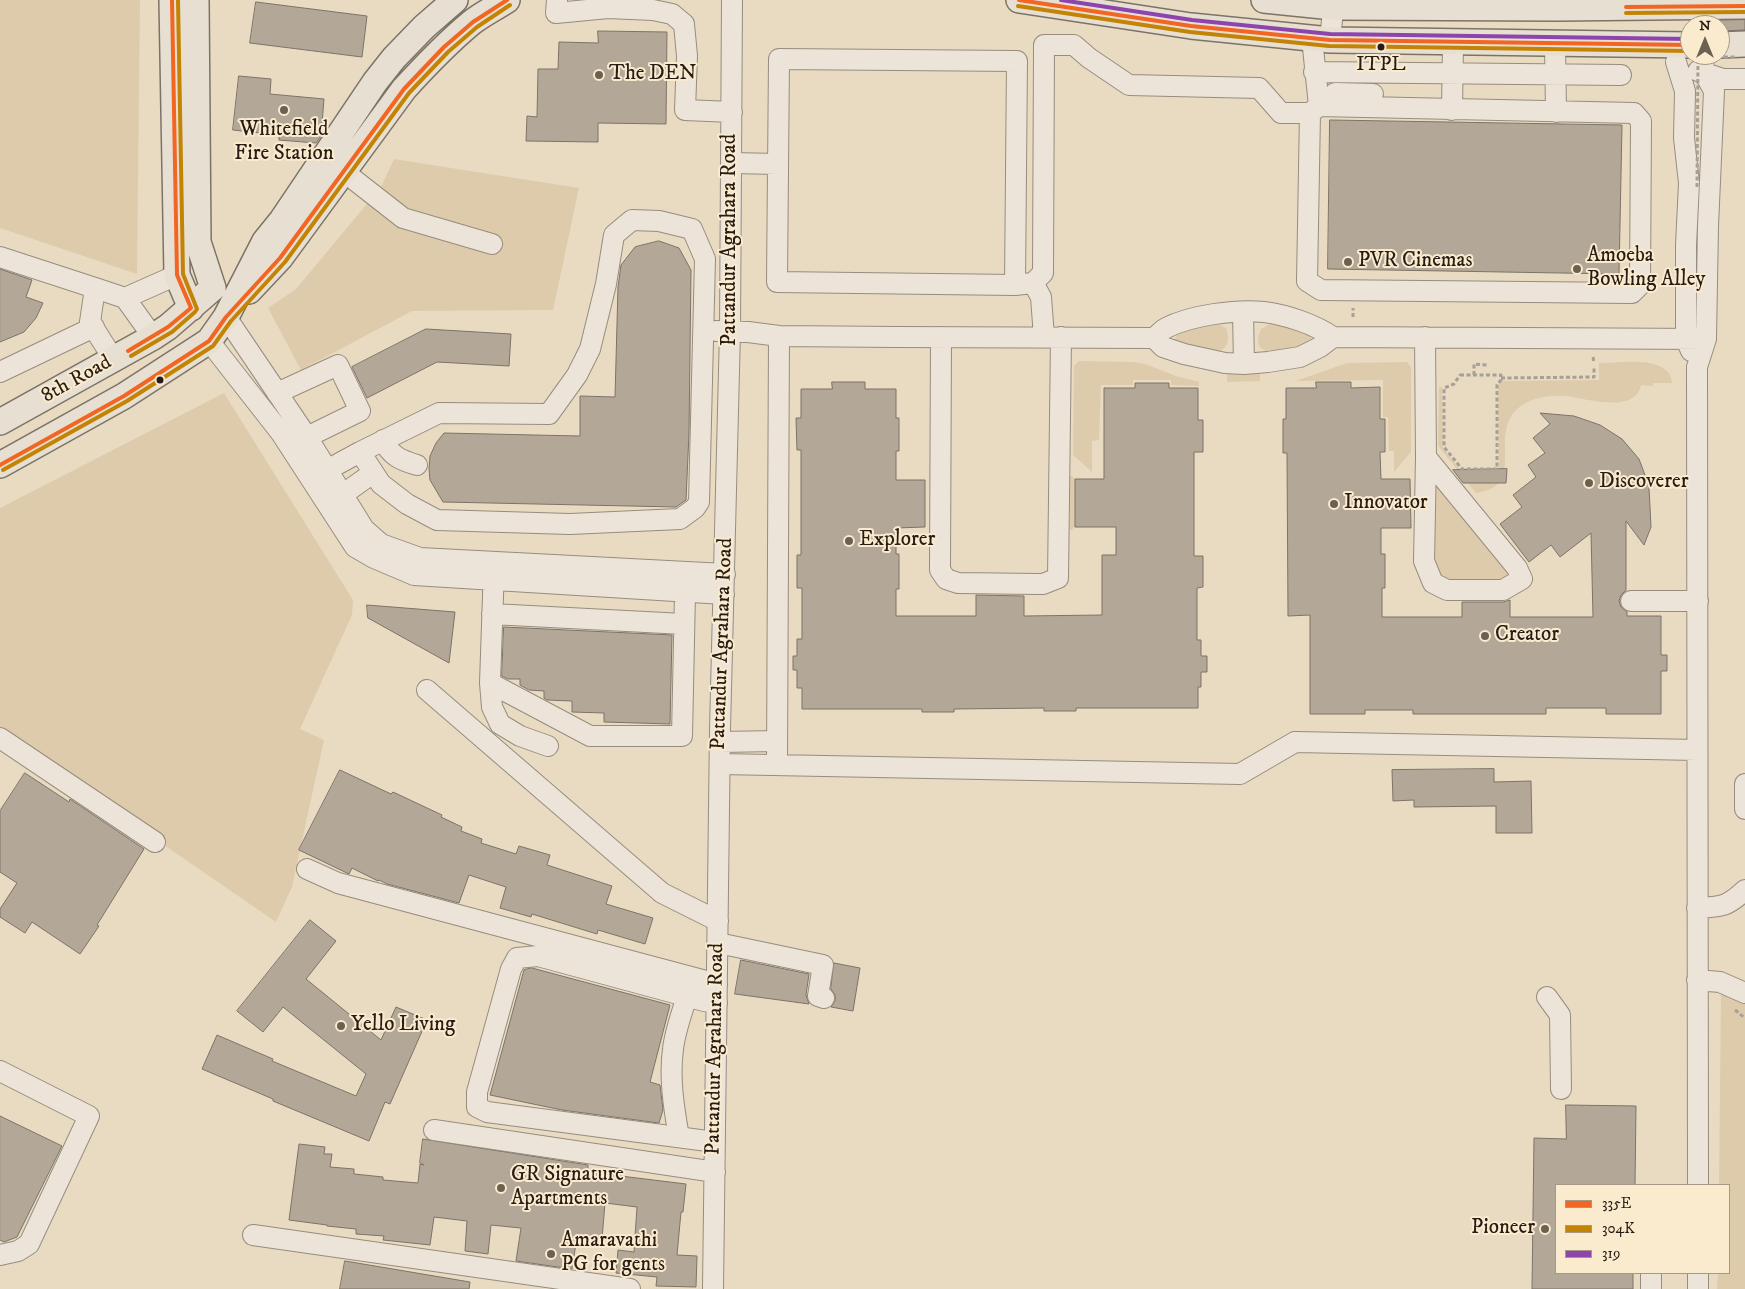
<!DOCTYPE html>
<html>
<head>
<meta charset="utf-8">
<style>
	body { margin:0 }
	#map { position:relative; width:1745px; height:1289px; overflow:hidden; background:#e9dbc2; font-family:"IM FELL DW Pica",serif }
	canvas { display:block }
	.legend { position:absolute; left:1555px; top:1184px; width:175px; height:90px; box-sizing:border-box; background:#faeace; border:1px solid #a69884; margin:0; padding:6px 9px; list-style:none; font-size:15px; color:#281d16 }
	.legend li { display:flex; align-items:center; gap:10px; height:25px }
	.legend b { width:25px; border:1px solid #a69884 }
	.north { position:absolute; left:1680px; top:15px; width:50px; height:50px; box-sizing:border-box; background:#faeace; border:1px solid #a69884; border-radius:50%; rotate:0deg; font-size:14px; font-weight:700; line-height:20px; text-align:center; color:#281d16 }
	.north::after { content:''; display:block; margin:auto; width:18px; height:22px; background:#6c6052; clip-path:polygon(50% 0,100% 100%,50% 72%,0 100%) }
</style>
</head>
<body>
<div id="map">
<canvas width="1745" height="1289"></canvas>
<ul class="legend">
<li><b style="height:6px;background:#f26522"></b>335E</li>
<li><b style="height:6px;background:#c38406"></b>304K</li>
<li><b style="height:6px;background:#8e44ad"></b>319</li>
</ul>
<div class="north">N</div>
</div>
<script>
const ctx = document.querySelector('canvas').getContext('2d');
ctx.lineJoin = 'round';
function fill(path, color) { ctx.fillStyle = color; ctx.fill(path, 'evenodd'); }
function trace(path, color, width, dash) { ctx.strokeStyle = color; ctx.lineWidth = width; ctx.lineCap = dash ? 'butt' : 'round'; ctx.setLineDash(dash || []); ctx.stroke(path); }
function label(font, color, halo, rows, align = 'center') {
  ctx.font = font + ' "IM FELL DW Pica",serif'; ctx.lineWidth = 4; ctx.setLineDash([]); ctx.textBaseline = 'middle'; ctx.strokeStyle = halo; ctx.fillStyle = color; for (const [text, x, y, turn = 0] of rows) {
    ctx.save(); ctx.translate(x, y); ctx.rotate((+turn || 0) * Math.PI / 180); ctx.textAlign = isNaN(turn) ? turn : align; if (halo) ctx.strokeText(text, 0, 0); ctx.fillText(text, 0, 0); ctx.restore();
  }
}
fill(new Path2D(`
	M0 0H140L137 274 0 228Z
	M394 159 579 188 553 310 412 311 301 370 268 308 296 289 381 187Z
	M1217 323 1226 328C1228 334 1230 341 1225 347 1214 360 1188 345 1175 341L1176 334C1188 328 1203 324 1217 323Z
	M1270 324 1304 331 1311 335 1312 341C1297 349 1245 365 1261 329Z
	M1079 361 1133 362 1145 364 1176 376 1199 382V386L1171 385V380H1133V385H1101L1099 440 1092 441V472L1073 455 1074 366Z
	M1407 362 1411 367V452L1394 472V451H1389L1388 417H1383V380L1296 381 1347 363Z
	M1599 363C1619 363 1671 354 1672 383H1653V386L1641 385C1635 415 1584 398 1566 396 1556 395 1545 396 1535 399 1474 420 1536 485 1476 493L1439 447 1438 444 1439 387H1442L1443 448 1461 471 1499 470 1498 385 1501 381 1599 380Z
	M1260 372V381L1227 382V373Z
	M224 393 353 600 352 615 300 729 324 740 292 887 276 922 0 732V508Z
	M1069 476H1072L1079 483 1080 520 1072 530H1070Z
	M1433 479 1510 574 1506 581H1451L1440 575 1432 561Z
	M1721 992 1745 1004V1289H1717L1718 1273H1729V1185H1719Z`), '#decbab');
const building = new Path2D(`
	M256 2 367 16 362 57 250 43Z
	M1745 20V30L1720 31V25H1692V21Z
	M598 31 667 32 666 124 598 123V142L526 141 527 116 537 117 538 69H558L559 42 598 43Z
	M239 76 271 79 270 94 324 99 321 136 316 143 279 140V135L233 130Z
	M1330 120 1622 125 1619 274 1328 269Z
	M659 241 679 248 691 270 689 433 686 500 676 507 443 502 430 480 429 469 430 456 436 443 444 433 580 436V396L615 397 618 287 621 265 635 247Z
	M0 269 32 280 26 297 43 303 36 318 24 332 0 342Z
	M426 329 511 334 509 366 437 362 367 398 352 367Z
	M832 382H865V389H896V418H899V451H896V480H925V527L896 528V554H899V589H896V616H976V595L1024 596V616L1102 615V555H1116V527H1075V479H1104V388H1135V383H1169V388H1198V420H1203V452H1194V556H1203V587L1197 588V640H1201V656H1207V672H1201V687H1198V708H1076V711H1044V708L954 709V712H922V709H802V688H797V670H793V656H797V639H802V588H797V555H801V450H797L796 418H801V389H832Z
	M1316 382H1351V388L1380 387V419H1385V452H1380L1381 479H1410L1411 528H1381V554H1385V588H1382V617H1462V602H1503L1510 600V617H1593L1591 533 1560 557 1551 545 1529 562 1500 524 1522 507 1513 495 1536 477 1528 465 1545 453 1533 438 1550 424 1540 413 1574 416 1600 425 1622 439 1639 459 1645 475 1649 488 1651 527 1644 545 1626 521V590L1621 595 1619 601 1621 607 1627 612V616H1661V655H1667V671H1661V714H1606V708H1546V714H1413V710H1365V714H1310V615L1288 616 1287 453H1283V419H1286V388H1316Z
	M1507 469 1506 483H1463L1453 470Z
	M367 605 455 612 449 663 368 618Z
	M504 627 672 635 670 724 604 722V713L572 712V701L547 700 544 698V691L529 690 520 685V679H508L502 676Z
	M1494 769V782L1531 781 1532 833H1496V806L1414 807V800L1393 801 1392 770Z
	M340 770 391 794 393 792 442 815 441 817 462 827 461 831 482 839 481 843 516 854 519 846 550 855 547 865 612 886 606 904 653 918 645 944 598 930 597 934 532 914 531 917 500 908 506 887 469 875 459 903 387 884 379 880 378 881 352 868 349 874 299 850Z
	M25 773 69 802 70 799 144 849 97 925 99 926 80 954 32 922 25 933 0 917V909L17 883 0 872V811Z
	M310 920 336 941 306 979 381 1040 396 1007 427 1020 390 1104 385 1102 369 1141 273 1101V1099L202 1069 217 1035 273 1059 272 1061 356 1096 366 1074 283 1007 263 1032 237 1011Z
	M741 960 809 974 806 995 809 1004 735 994Z
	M834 963 860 968 853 1011 831 1007 835 1001V995L831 989Z
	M532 968 670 1005 650 1082 660 1085 663 1110 659 1123 562 1110 490 1095 524 970Z
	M1566 1105 1636 1106 1635 1185H1556V1273H1633V1289H1532L1534 1138 1566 1139Z
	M0 1116 62 1146 17 1237 4 1242 0 1240Z
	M423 1139 588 1165V1172L686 1184 683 1212H681L677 1255 697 1256 696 1287 656 1286 657 1277 616 1273 618 1250 634 1252 637 1207 605 1203 602 1239 577 1237 572 1269 516 1261 521 1228 491 1225 488 1254 465 1251 467 1221 434 1217 430 1245 383 1240 384 1236 356 1234V1229L327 1226V1225L289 1220 299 1144 325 1147 324 1154H332L330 1167 354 1169V1174L383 1177V1180L418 1183 420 1164 424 1165 420 1163Z
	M345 1261 470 1282 469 1289H340Z`);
fill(building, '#b3a898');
trace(building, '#7c7367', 1);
const minor = new Path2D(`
	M557 0 556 13 608 8 653 10 672 14 684 24 687 56 685 110 732 112
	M1312 38 1319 106
	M1330 40 1334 0
	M1555 44 1556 112
	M1676 62 1685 91 1684 138 1689 183 1686 245V339L1691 351
	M1698 71 1723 79H1745
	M1314 72 1621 75
	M1335 93 1373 94
	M1319 106 1634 113 1641 121 1640 285 1632 293 1321 290 1307 281 1310 113Z
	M1452 110 1453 43
	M731 163 778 164
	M343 171 403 218 492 244
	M0 257 95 288
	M1033 283 1043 273 1044 45H1074L1089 58 1129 85 1259 88 1281 113H1310
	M1015 285 1017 61 779 59 777 282 1015 285 1033 283 1041 297 1044 337
	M125 298 177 275
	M1243 313 1244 364
	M226 317 307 437 364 529 381 544 420 558 725 574
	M716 331 748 332 779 336 896 337 1154 338C1158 335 1162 330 1166 328 1191 315 1237 309 1264 312 1287 315 1314 324 1333 337L1706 339
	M941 337 940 570 946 579 958 583 1038 584H1043L1058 578 1061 337
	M1425 337 1426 457 1424 561 1433 583 1447 590H1503L1522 579 1517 568 1426 457
	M1154 338 1163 347 1184 354 1225 363 1244 364 1268 362 1300 357 1320 347 1333 337
	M209 341 281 433 355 547 374 558 414 575 724 594
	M114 360 90 322 95 288 125 298 153 337
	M0 372 94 327
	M277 393 338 365 360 411 307 437
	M383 440C391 456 400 460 417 465
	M327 470 360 452 439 413 549 414 577 375 590 349 606 284 614 235 632 220 659 221 692 229 705 259 699 502 695 508 680 519 570 524 437 520 407 504 381 484 360 452
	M332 502 373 473
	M494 567 490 683 492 707 500 724 520 736 548 746
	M1631 601H1698
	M492 614 684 624
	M490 683 590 736H682L685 593
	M427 690 662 893 718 921
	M0 738 155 842
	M720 742 777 741
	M720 764 1240 774 1295 742 1697 750
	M777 764 779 336
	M1745 784V809
	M307 869 338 883 717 984
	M1697 908C1721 907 1727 907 1745 890
	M718 943 823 965 818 996 824 998
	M1697 980 1720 982 1745 993
	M1547 997 1560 1015 1561 1089
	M0 1071 89 1116 29 1244 18 1251 0 1255
	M434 1130 715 1172
	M679 1137C674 1109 669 1078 673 1049 675 1031 682 1013 687 996
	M715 1142 487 1112 477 1107V1092L511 969 517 958 538 956 704 1001 717 1003
	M1698 1185 1697 367 1706 339 1708 226 1714 91 1704 73 1703 55
	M253 1235 630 1289
	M1651 1273V1289
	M1698 1273V1289
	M713 1289 720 729 730 331 732 0`);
const major = new Path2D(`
	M172 0 177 275 191 308
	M1019 0 1191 26 1330 40 1690 45
	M1264 0 1333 7 1558 8 1745 6
	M1720 45 1745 44
	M249 291 280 258 404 89C425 66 447 43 471 23 482 14 495 8 507 0
	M0 422 153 337 168 327 213 288 198 242 196 0
	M0 465 124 396 209 341 226 317 265 241 282 220 375 82 394 58 424 27 455 0`);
trace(minor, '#968d7e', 22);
trace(major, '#7c7367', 28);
trace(new Path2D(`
	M1353 317V308
	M1593 357 1594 363
	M1460 375H1501V380L1497 385V469H1462L1444 447V388L1454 384Z
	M1474 375V364L1487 365
	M1501 378 1594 377V366
	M1735 1010 1745 1018`), '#a7a097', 3, [4, 2.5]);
trace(minor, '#ece4d8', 20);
trace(major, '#e7e0d2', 25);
trace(new Path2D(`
	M1697 187 1698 57H1737`), '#a7a097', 3, [4, 2.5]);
trace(new Path2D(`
	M1019 0 1191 26 1330 40 1690 45
	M1626 7 1745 6
	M128 351 168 327 191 308 177 275 172 0
	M0 465 124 396 209 341 226 317 280 258 404 89 444 47 473 22 507 0`), '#f26522', 4);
trace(new Path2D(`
	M1018 6 1190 32 1329 46 1690 51
	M1626 13 1745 12
	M131 356 172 332 195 312 197 309 183 274 178 0
	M3 470 127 401 213 346 231 321 285 262 409 93 448 52 477 27 510 5`), '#c38406', 4);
trace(new Path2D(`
	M1061 0 1192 20 1330 34 1690 39`), '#8e44ad', 4);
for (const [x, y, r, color] of [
	[1381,47,4.5,"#281d16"],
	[599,75,5,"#6c6052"],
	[284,110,5,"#6c6052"],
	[1348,262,5,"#6c6052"],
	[1577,269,5,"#6c6052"],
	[160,380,4.5,"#281d16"],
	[1589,483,5,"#6c6052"],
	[1334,504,5,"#6c6052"],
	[849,541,5,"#6c6052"],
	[1485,636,5,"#6c6052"],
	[341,1026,5,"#6c6052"],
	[501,1188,5,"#6c6052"],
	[1545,1229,5,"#6c6052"],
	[551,1254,5,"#6c6052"]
]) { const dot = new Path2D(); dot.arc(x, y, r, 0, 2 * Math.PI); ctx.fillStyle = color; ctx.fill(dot); trace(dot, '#faeace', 2); }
label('20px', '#281d16', '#faeace', [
	["ITPL",1381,66]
]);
label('21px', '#281d16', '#faeace', [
	["The DEN",609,75],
	["Whitefield",284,131,"center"],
	["Fire Station",284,155,"center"],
	["Amoeba",1587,257],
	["Bowling Alley",1587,281],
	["PVR Cinemas",1358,262],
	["Discoverer",1599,483],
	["Innovator",1344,504],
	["Explorer",859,541],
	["Creator",1495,636],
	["Yello Living",351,1026],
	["GR Signature",511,1176],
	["Apartments",511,1200],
	["Pioneer",1535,1229,"right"],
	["Amaravathi",561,1242],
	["PG for gents",561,1266]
], 'left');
label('21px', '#281d16', '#faeace', [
	["Pattandur Agrahara Road",731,240,-90],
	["8th Road",77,380,-29],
	["Pattandur Agrahara Road",723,644,-88],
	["Pattandur Agrahara Road",716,1049,-89]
]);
</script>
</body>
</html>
